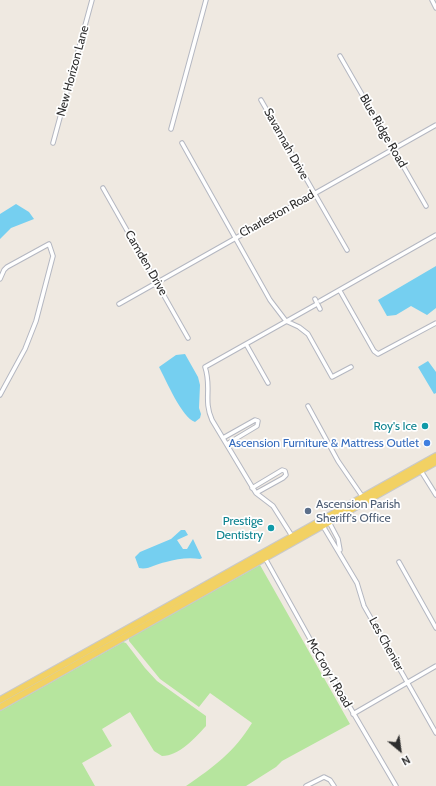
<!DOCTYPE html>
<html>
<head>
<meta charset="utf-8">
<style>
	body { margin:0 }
	#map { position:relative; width:436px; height:786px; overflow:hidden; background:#efe9e1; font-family:Cabin,sans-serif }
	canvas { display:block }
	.north { position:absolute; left:380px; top:730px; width:40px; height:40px; -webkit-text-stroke:3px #fff; paint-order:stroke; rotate:151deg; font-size:11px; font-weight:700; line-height:16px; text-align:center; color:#2e2e2e }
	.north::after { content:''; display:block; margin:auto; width:14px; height:18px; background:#2e2e2e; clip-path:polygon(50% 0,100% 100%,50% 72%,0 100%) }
</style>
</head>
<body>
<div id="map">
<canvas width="436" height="786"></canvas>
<div class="north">N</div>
</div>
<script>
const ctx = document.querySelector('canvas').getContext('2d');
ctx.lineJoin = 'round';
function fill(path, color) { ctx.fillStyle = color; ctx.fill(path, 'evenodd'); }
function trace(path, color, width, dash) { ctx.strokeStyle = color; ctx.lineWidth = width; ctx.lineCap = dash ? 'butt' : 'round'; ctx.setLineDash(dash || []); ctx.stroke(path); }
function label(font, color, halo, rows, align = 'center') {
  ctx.font = font + ' Cabin,sans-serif'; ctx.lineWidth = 3.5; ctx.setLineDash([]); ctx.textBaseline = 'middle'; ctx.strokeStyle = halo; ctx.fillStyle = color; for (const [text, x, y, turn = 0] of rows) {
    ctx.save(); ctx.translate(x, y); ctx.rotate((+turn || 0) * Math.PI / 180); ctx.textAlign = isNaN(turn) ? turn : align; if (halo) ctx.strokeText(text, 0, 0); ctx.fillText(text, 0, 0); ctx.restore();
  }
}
fill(new Path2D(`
	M260 565 350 724 282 761 276 767 246 786H186C214 767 234 752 252 723L210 693 199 707 160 679 129 641V638Z
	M123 642 126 643 145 668 157 681 206 716V726C195 738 179 756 162 756L154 751 130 712 102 729 112 746 82 763 95 786H0V711Z`), '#b6e59e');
fill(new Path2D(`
	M16 204 29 212 34 219 11 228 0 239V214Z
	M436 266V308L427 315 411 306 396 315 387 316 378 300Z
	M185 354 198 377 200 385 199 408 201 414 200 418 195 422C182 418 166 380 159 367L176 355Z
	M428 361 436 372V393L434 394 418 367Z
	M181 530H185L188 535 177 540 183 549H187L193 539 202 558 200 559C188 557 177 559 166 562 155 564 149 570 139 568L135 557 140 552 171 539Z`), '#75cff0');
const minor = new Path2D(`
	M432 0 436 8
	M340 56 426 206
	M261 100 347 250
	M171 129 206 0
	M53 143 92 0
	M182 143 270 300 286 321 299 327 308 334 332 377 351 367
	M103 188 188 338
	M0 279 4 270 7 267 49 244 53 256 36 321 25 349 0 395
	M340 291 374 351 378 354 436 323
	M315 299 320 309
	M320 301 436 235
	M119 304 436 125
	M246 344 268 383
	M308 406 338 461 362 496
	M223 438 255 420 258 421 257 426 227 444
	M421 471 436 495
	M252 488 282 470 285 471 286 475 283 478 256 493
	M329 522 338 539 340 550
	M323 526 357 583 364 606 436 733
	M292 536 273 506 256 493 251 485 212 420C203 400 212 388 205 367L317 304
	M265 558 310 639 396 786
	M399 562 436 628
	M353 714 436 666
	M306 786 324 777 330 780 334 786`);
const primary = new Path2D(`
	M0 700 436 456
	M0 707 436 462`);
trace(minor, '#b4b7c1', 5.5);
trace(primary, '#c9c9c9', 8);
trace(minor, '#fff', 3.5);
trace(primary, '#f2d163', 5.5);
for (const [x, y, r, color] of [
	[425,426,4,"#0f9aa8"],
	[427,443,4,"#3f7fe0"],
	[308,511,4,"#5c6f8a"],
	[271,528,4,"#0f9aa8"]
]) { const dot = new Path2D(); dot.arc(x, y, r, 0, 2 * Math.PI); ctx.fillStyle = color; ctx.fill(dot); trace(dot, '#fff', 1.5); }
label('12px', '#2e2e2e', '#fff', [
	["New Horizon Lane",73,71,-75],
	["Blue Ridge Road",383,131,60],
	["Savannah Drive",286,144,61],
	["Charleston Road",277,214,-29],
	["Camden Drive",146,263,60],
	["Les Chenier",386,644,61],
	["McCrory 1 Road",329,673,60]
]);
label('12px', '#0d838f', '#fff', [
	["Roy's Ice",417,426],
	["Prestige",263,521],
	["Dentistry",263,535]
], 'right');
label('12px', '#366cbe', '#fff', [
	["Ascension Furniture & Mattress Outlet",419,443]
], 'right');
label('12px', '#4e5e75', '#fff', [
	["Ascension Parish",316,504],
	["Sheriff's Office",316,518]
], 'left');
</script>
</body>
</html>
